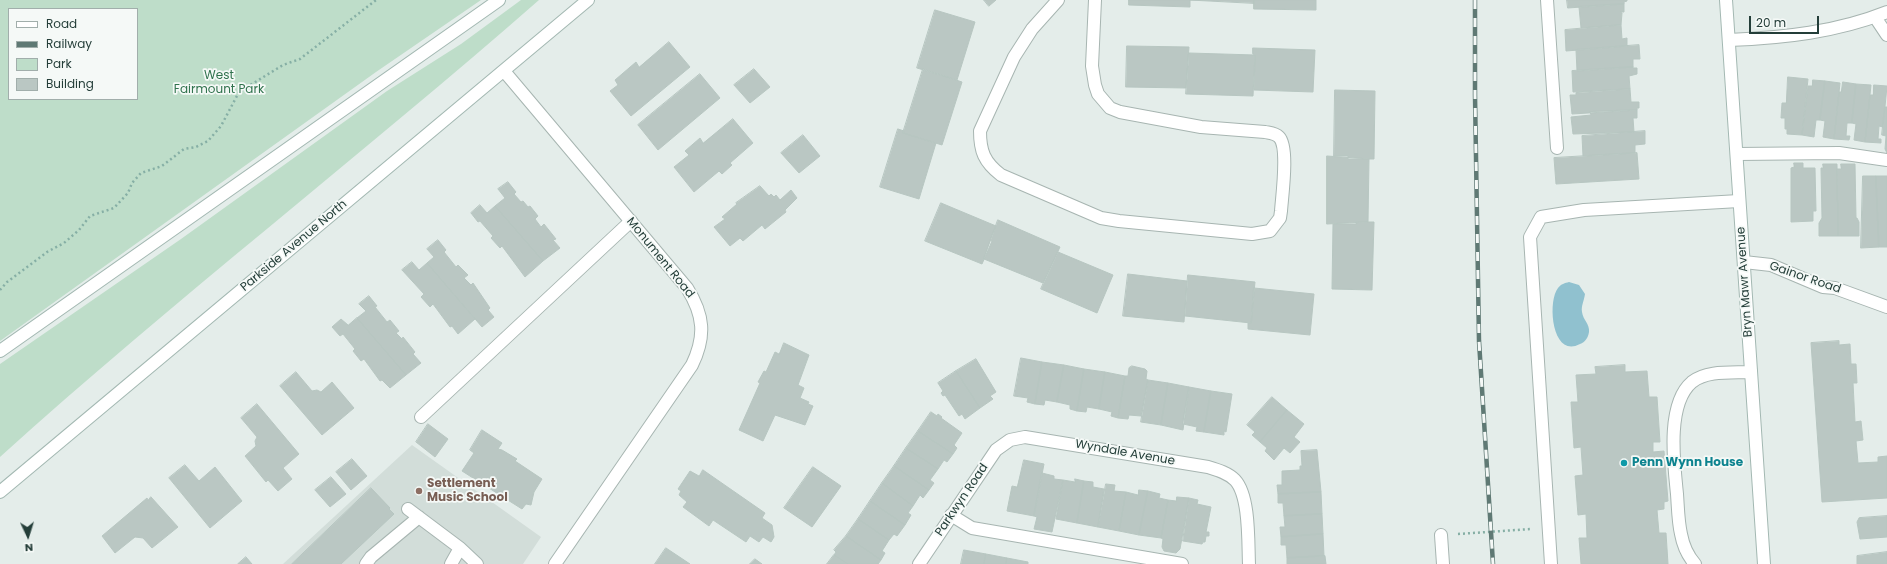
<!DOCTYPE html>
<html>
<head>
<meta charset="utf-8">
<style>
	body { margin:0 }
	#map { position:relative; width:1887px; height:564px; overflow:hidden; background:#e4edea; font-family:Poppins,sans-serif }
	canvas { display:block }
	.legend { position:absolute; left:8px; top:8px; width:130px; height:92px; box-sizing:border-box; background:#f5f9f7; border:1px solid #a1aeab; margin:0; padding:5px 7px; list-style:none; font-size:12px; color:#243e39 }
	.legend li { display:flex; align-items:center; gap:8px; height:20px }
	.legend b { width:20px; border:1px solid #a1aeab }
	.north { position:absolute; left:8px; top:516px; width:40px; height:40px; -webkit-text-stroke:3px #f5f9f7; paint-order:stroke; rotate:176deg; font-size:11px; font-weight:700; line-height:16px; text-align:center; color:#243e39 }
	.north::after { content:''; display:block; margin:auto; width:14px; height:18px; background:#243e39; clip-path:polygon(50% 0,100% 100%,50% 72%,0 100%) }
	.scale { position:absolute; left:1749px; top:16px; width:70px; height:18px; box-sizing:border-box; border:2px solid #243e39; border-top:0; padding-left:5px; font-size:12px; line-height:14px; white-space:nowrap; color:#243e39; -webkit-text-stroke:3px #f5f9f7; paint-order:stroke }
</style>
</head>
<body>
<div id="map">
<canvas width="1887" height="564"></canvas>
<ul class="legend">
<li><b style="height:5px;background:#fff"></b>Road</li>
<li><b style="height:5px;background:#5f7974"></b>Railway</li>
<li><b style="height:11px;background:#beddc9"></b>Park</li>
<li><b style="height:11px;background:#bac7c3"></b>Building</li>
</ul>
<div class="north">N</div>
<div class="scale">20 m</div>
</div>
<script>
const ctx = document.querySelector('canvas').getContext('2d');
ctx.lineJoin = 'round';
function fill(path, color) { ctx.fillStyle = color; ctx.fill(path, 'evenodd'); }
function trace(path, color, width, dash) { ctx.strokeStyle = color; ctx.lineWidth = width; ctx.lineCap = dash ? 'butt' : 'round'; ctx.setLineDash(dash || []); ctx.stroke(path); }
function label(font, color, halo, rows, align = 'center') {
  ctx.font = font + ' Poppins,sans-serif'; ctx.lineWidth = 3.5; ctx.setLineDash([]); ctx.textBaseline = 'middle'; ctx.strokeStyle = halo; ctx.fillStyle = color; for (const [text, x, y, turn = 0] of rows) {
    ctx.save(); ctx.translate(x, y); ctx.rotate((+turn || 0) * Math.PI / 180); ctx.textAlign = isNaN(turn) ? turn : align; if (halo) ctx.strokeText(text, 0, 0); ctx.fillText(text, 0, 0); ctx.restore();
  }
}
fill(new Path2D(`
	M412 445 541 537 523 564H283Z`), '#d2ddd9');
fill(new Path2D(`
	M0 0H481L376 72 0 341ZM9 9H137V99H9Z
	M521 0H539C362 155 175 299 0 457V364L181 239 387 91 461 44Z`), '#beddc9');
fill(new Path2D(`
	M1569 282 1579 285 1585 294C1584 301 1581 306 1582 312 1583 320 1590 324 1589 332 1588 338 1585 342 1580 344 1552 359 1547 302 1558 288 1561 284 1565 283 1569 282Z`), '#90c1cf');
const building = new Path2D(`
	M984 0H996L989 6Z
	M1129 0H1190V7L1129 5Z
	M1190 0H1254V3Z
	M1254 0H1316V10L1254 9Z
	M1567 0H1627V1L1624 2V4L1568 8Z
	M1624 4V12H1620L1622 13 1621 25 1581 28 1579 7Z
	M935 10 975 22 957 80 917 68Z
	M1621 25 1622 39 1627 38V46L1566 51 1565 30Z
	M669 42 690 67 631 116 610 91 618 85 615 80 636 62 639 67Z
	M1639 45 1640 59H1633V67L1577 71 1576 50Z
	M1127 46 1189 47 1186 88 1126 87Z
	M1253 48 1315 50 1313 92 1254 90 1255 55 1253 54Z
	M1189 53 1255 55 1253 96 1186 94Z
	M1633 67V68H1637V74L1629 76 1630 89 1573 92 1572 71Z
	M754 69 770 87 750 103 734 85Z
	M923 69 962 82 942 145 903 133Z
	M700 74 720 98 658 150 638 125Z
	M1788 77 1808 79 1802 135 1787 134V129H1785V118H1781L1782 103H1786Z
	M1813 80 1825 81 1820 120H1816L1814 137 1802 135 1808 86H1812Z
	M1825 81 1840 83 1834 139 1823 137 1825 121 1820 120Z
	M1843 82 1856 84 1852 123H1847L1846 136H1850L1849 140 1834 139 1839 92H1841Z
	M1856 84 1871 85 1865 142 1854 140 1856 124 1852 123Z
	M1874 85 1887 86 1883 127 1879 126 1878 139H1881V143L1865 142 1870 95H1873Z
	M1630 89 1631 102H1639V108H1637V110L1572 114 1570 95H1576V93Z
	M1335 90 1375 91 1374 159H1348V156H1334Z
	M1885 107H1887V153L1885 149 1886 136 1882 135Z
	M1637 110V118H1633L1634 132 1573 134 1571 117 1591 115 1590 112Z
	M733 119 753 143 730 163 732 165 722 174 719 171 694 192 674 167 689 155 685 151 700 138 703 143Z
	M898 129 904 131 903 133 936 143 919 199 880 187Z
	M1645 131V144L1635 145V153L1583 156 1582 136Z
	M803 135 820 156 799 173 781 153Z
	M1637 153 1639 179 1556 184 1554 158Z
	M1327 156 1369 159 1368 222 1327 224Z
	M1794 163H1803V168H1815L1816 211H1813V221L1791 222V168L1794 167Z
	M1823 164H1837L1838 236H1819V223L1822 218 1821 168H1823Z
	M1841 164H1855L1856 218H1857L1859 222V236H1838L1837 169H1841Z
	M1863 176H1876L1879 247 1861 248Z
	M1876 176H1887V247H1879Z
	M508 182 516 192 514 194 521 202 523 201 528 207 530 206 538 216 535 219 541 227 544 224 556 239 553 240 560 248 543 261 495 206 505 198 498 189Z
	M760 186 769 196 771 194 774 197 776 195 780 200 791 190 797 198 785 210 786 212 765 229 762 225 743 241 740 238 730 246 714 227 725 219 722 217 737 204 736 203Z
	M941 203 996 226 990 240 992 241 982 264 925 241Z
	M480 205 487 213 495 206 543 261 525 277 502 246 500 248 491 238 493 236 480 221 478 222 471 213Z
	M998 220 1060 247 1043 283 984 259Z
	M1356 222H1374L1372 290 1332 289 1333 224H1356Z
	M438 240 446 250 444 252 456 267 458 265 468 275 464 278 471 285 473 283 490 308 488 310 494 317 482 327 427 263 434 257 427 249Z
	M1058 252 1113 275 1097 313 1041 289Z
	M412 262 419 270 427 263 475 319 458 334 452 326 450 327 433 304 430 307 421 297 424 294 402 270Z
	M1128 274 1187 281 1184 322 1123 316Z
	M1188 275 1255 282 1251 323 1185 316Z
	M1254 288 1314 294 1310 335 1248 329V323H1251Z
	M369 296 377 306 375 307 387 322 390 320 399 331 396 333 402 339 403 337 415 352 413 354 421 363 406 375 357 318 366 311 359 304Z
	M357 318 406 375 390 388 382 380 380 381 364 359 361 361 353 351 355 349 343 334 340 336 332 327 341 319 348 325Z
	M1839 341V345L1850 344 1851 364H1856L1857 383H1853L1855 422 1861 421 1863 440 1856 441 1858 463 1878 462V457L1887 456V498L1822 502 1811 343Z
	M784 343 809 355 798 385 804 388 800 398 809 402 808 404 813 406 805 425 775 415 763 441 739 430 760 383 758 382 764 371 766 372 775 352 779 354Z
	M1021 358 1042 362 1035 404 1027 402 1028 398 1014 396Z
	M976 359 996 392 990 396 993 399 980 408 956 371Z
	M1042 362 1064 365 1057 402 1045 400 1044 405 1035 404Z
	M1064 365 1084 369 1077 411 1070 409V405L1057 402Z
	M1625 365V372L1647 371 1649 397H1657L1660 442H1653V452L1664 451 1668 501 1664 502V509L1657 510 1659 533H1666L1668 564H1581L1579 538H1587L1586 514 1578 515 1575 476 1583 475 1581 447 1574 448 1571 402H1578L1576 375 1596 374 1595 367Z
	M1132 366 1145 369 1147 371 1146 379 1148 380 1141 416 1129 415 1128 419 1118 418 1125 376H1128L1129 368Z
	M1084 369 1105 372 1099 409 1087 407 1086 412 1077 411Z
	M956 371 980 408 965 419 962 414 959 416 945 395 943 396 941 393 943 391 938 383Z
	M296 372 312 391 317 390 321 392 332 382 354 408 322 435 280 386Z
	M1105 372 1125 376 1118 418 1111 416 1112 412 1099 409Z
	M1148 380 1168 383 1161 425 1141 422Z
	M1168 383 1189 387 1183 430 1161 425Z
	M1189 387 1211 391 1204 432 1196 431 1197 427 1183 424Z
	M1211 391 1232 394 1226 432 1224 431V435L1204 432Z
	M1272 397 1287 410 1260 442 1252 435 1255 432 1247 425Z
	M257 404 299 454 283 468 292 479 278 491 268 480 266 482 245 456 256 446 255 441 257 437 241 418Z
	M1287 410 1304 424 1294 437 1300 442 1290 453 1284 448 1274 460 1265 451 1267 448 1260 442Z
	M931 412 937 416 938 414 942 417 941 418 962 433 954 445 957 448 953 454 918 431Z
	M428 424 448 439 435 457 416 442Z
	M482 430 502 443 498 449 502 450 517 459 515 461 542 479 534 492 531 505 526 504 522 509 462 471 474 453 470 450Z
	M918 431 953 454 947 462 944 460 938 469 906 448Z
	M906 448 938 469 930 480 934 483 929 490 894 466Z
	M1317 450 1321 492 1278 494 1277 485H1282V471L1300 470V466H1302L1301 451Z
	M352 459 367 476 351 490 336 472Z
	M1024 460 1044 464 1034 516 1007 511 1012 486 1017 487Z
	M185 465 199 481 215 467 242 501 210 528 169 478Z
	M894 466 929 490 923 498 920 495 913 506 882 483Z
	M813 467 841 486 812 527 784 508Z
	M703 470 765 513 762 518 772 525 774 537 771 542 763 537 759 542 750 536 746 542 713 520 709 526 683 507 687 502 679 495 681 491 678 489 690 471 699 476Z
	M1042 473 1054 476V479L1063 480 1052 532 1034 529 1037 517 1034 516Z
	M331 477 346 494 330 507 315 490Z
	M1075 479 1084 481 1077 523 1056 519 1063 480 1075 482Z
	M1084 481 1093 482V487L1104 489 1098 527 1077 523Z
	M882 483 913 506 908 513 911 515 905 525 870 501Z
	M1106 484 1115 485 1114 491 1126 492 1119 531 1098 527Z
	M371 488 390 508 389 509 394 514 341 564H292Z
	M1139 490 1148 491 1139 535 1119 531 1126 492 1138 495Z
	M1148 491 1160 494 1159 498 1168 500 1161 538 1139 535Z
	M1321 492 1322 514 1284 516 1283 503H1278V494Z
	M151 497 178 527 152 548 143 538 135 537 115 553 102 536 147 498 148 500Z
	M1177 497 1189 498 1180 549 1176 553 1164 551 1162 547 1163 539 1161 538 1168 500 1176 501Z
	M1189 498 1198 500 1197 504 1211 507 1206 532H1209V536H1206L1205 542H1203L1202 544 1183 541Z
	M870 501 905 525 897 536 894 534 889 540 858 519Z
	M1322 514 1323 534 1281 537 1280 527H1285L1284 516Z
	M1887 516V537L1860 539 1857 522 1859 518Z
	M858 519 889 540 882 551 885 553 881 560 846 536Z
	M1323 534 1324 556 1287 558 1286 545H1281V537Z
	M846 536 881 560 878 564H848L834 555 836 552 834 550Z
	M666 548 690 564H655Z
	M964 550 986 554 984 564H961Z
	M1887 552V564H1857V556Z
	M986 554 1007 558 1006 564H984Z
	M834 555 848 564H827Z
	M1325 556 1326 564H1287V558Z
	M246 557 252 564H238Z
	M1007 558 1028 562V564H1006Z
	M755 559 762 564H750Z`);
fill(building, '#bac7c3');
trace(building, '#b7c6c1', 1);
const lane = new Path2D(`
	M1058 0 1032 29 1014 57 980 131C980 151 984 162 1001 175L1101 218 1119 221 1252 234 1270 231 1280 218 1281 211C1282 196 1289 147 1279 137 1275 133 1270 133 1265 132L1201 127 1120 112 1110 108 1098 94 1095 85 1092 66 1095 0
	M1547 0 1557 148
	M1737 154 1839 153 1887 160
	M421 417 631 221
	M408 509 460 548 477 564
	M951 515 972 528 1182 564
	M1441 535 1443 564
	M366 564 371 557 419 517
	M451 564 460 548
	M1551 564 1530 237 1541 217 1584 210 1739 201
	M1695 564C1688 556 1683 545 1681 534 1678 521 1678 507 1677 494 1674 464 1666 404 1692 382 1707 370 1732 373 1751 372`);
const street = new Path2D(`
	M1875 17 1887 35
	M1729 40C1783 38 1837 32 1887 12
	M504 71 687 288C704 315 706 336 692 365L555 564
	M1744 262 1771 265 1823 287 1835 288 1887 307
	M919 564 996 450 1010 440 1025 437 1208 467C1218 470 1228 473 1235 480 1250 496 1248 543 1249 564`);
const secondary = new Path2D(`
	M1726 0 1764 564
	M0 351 499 0
	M0 492 588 0`);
trace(lane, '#a7b5b1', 14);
trace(street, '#a7b5b1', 14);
trace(secondary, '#a3b8b2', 14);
trace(new Path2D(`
	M0 290 7 282 47 252 64 243 79 230 90 216 114 208 128 193 132 183 141 173 162 166 184 149 196 147 208 141 221 126 239 92 283 65 300 59 376 0
	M1458 534 1531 529`), '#86afa5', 2.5, [2, 3]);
trace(lane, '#fff', 12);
trace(street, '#fff', 12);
trace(secondary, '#fff', 12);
const rail = new Path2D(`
	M1475 0V95L1479 341 1493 564`);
trace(rail, '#5f7974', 4.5);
trace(rail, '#f5f9f7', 3, [9]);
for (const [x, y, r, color] of [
	[1624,463,4,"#0f9aa8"],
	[419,491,4,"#8d6e63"]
]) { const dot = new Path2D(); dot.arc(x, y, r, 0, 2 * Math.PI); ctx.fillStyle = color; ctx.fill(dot); trace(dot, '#f5f9f7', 1.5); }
label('12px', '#31734e', '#f5f9f7', [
	["West",219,76],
	["Fairmount Park",219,90]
]);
label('12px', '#243e39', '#f5f9f7', [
	["Parkside Avenue North",294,246,-40],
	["Monument Road",660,258,51],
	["Gainor Road",1805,278,19],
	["Bryn Mawr Avenue",1745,282,-94],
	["Wyndale Avenue",1125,453,10],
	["Parkwyn Road",962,500,-56]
]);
label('bold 12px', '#0d838f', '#f5f9f7', [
	["Penn Wynn House",1632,463]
], 'left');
label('bold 12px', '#785e54', '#f5f9f7', [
	["Settlement",427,484],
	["Music School",427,498]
], 'left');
</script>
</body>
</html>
